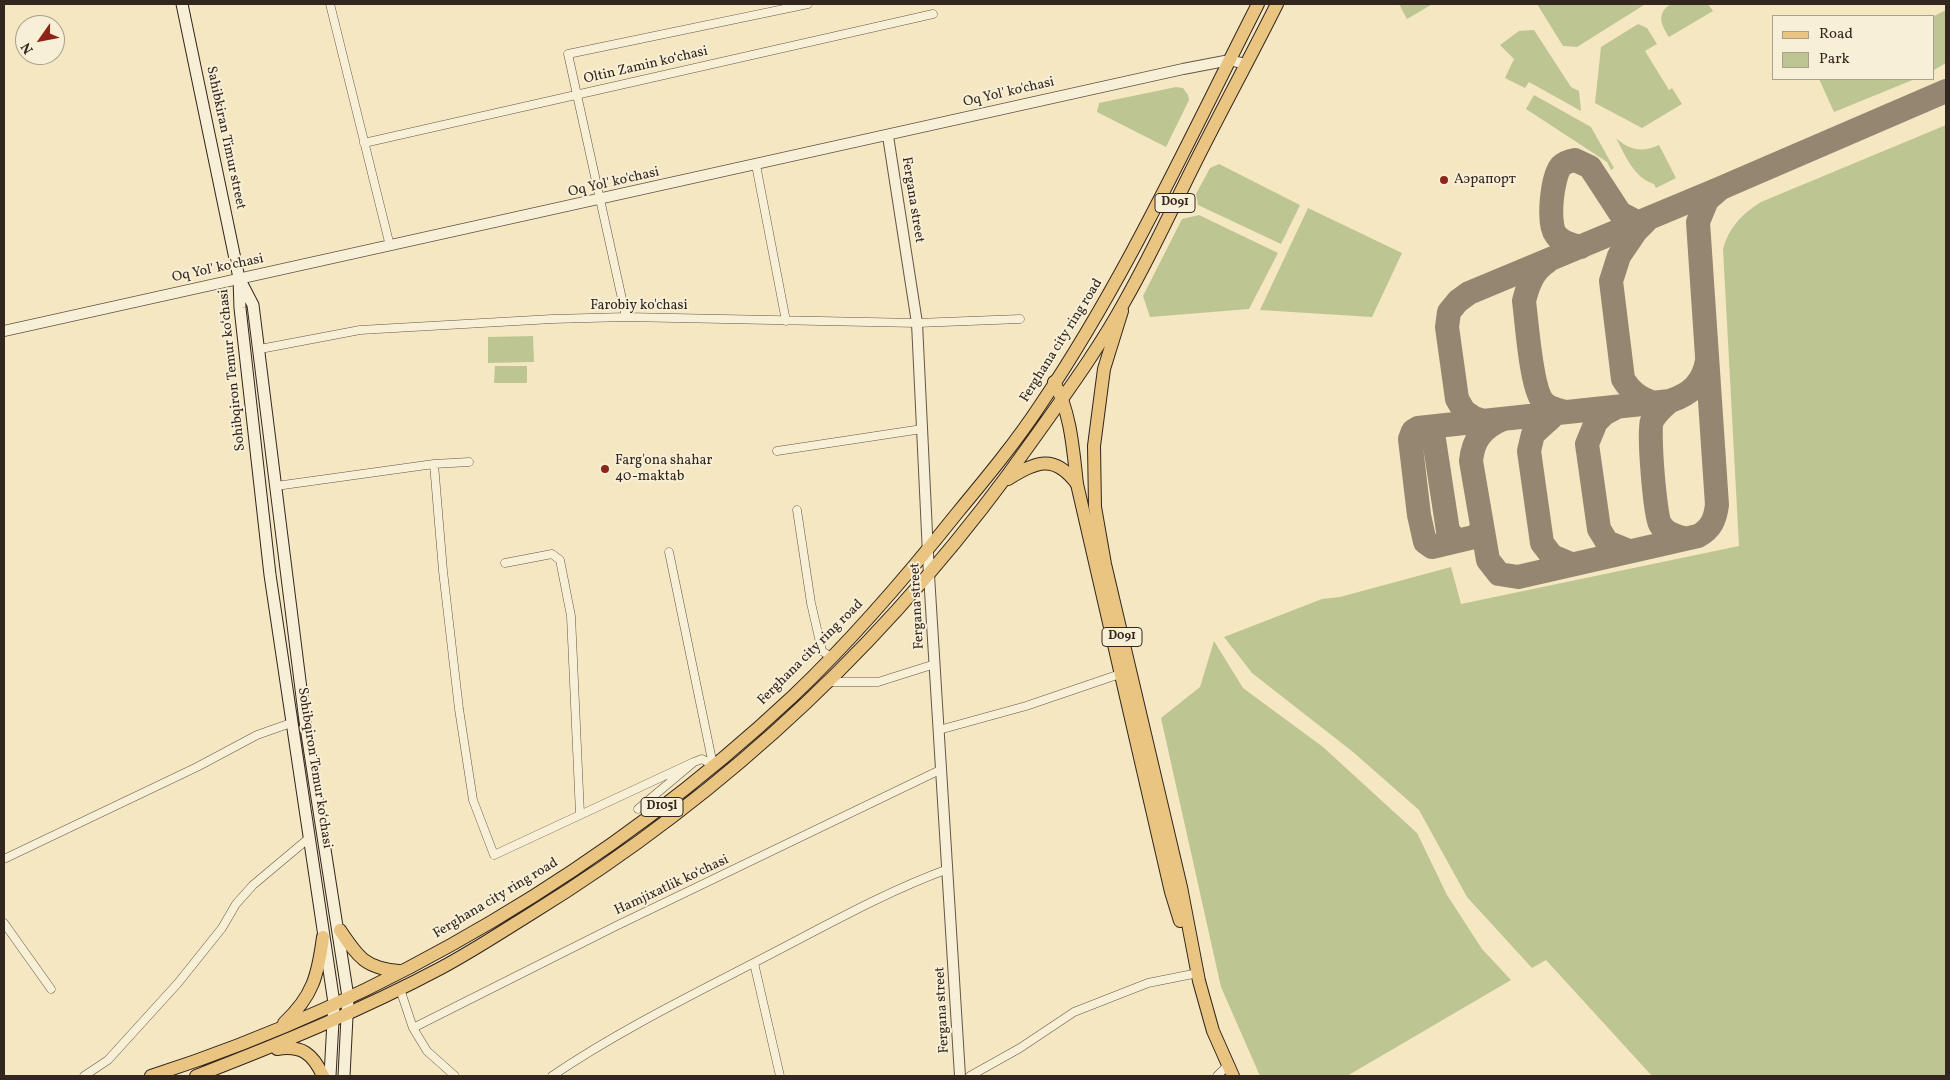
<!DOCTYPE html>
<html>
<head>
<meta charset="utf-8">
<style>
	body { margin:0 }
	#map { position:relative; width:1950px; height:1080px; overflow:hidden; background:#f5e7c2; font-family:Vollkorn,serif }
	canvas { display:block }
	.frame { position:absolute; inset:0; border:5px solid #32261e; pointer-events:none }
	.legend { position:absolute; left:1772px; top:15px; width:162px; height:65px; box-sizing:border-box; background:#f8efd7; border:1px solid #a99f8d; margin:0; padding:6px 9px; list-style:none; font-size:15px; color:#32261e }
	.legend li { display:flex; align-items:center; gap:10px; height:25px }
	.legend b { width:25px; border:1px solid #a99f8d }
	.north { position:absolute; left:15px; top:15px; width:50px; height:50px; box-sizing:border-box; background:#f8efd7; border:1px solid #a99f8d; border-radius:50%; rotate:237deg; font-size:14px; font-weight:700; line-height:20px; text-align:center; color:#32261e }
	.north::after { content:''; display:block; margin:auto; width:18px; height:22px; background:#8f2418; clip-path:polygon(50% 0,100% 100%,50% 72%,0 100%) }
</style>
</head>
<body>
<div id="map">
<canvas width="1950" height="1080"></canvas>
<div class="frame"></div>
<ul class="legend">
<li><b style="height:6px;background:#eac481"></b>Road</li>
<li><b style="height:14px;background:#bdc592"></b>Park</li>
</ul>
<div class="north">N</div>
</div>
<script>
const ctx = document.querySelector('canvas').getContext('2d');
ctx.lineJoin = 'round';
function fill(path, color) { ctx.fillStyle = color; ctx.fill(path, 'evenodd'); }
function trace(path, color, width, dash) { ctx.strokeStyle = color; ctx.lineWidth = width; ctx.lineCap = dash ? 'butt' : 'round'; ctx.setLineDash(dash || []); ctx.stroke(path); }
function label(font, color, halo, rows, align = 'center') {
  ctx.font = font + ' Vollkorn,serif'; ctx.lineWidth = 4; ctx.setLineDash([]); ctx.textBaseline = 'middle'; ctx.strokeStyle = halo; ctx.fillStyle = color; for (const [text, x, y, turn = 0] of rows) {
    ctx.save(); ctx.translate(x, y); ctx.rotate((+turn || 0) * Math.PI / 180); ctx.textAlign = isNaN(turn) ? turn : align; if (halo) ctx.strokeText(text, 0, 0); ctx.fillText(text, 0, 0); ctx.restore();
  }
}
fill(new Path2D(`
	M1399 4H1430L1431 5 1407 19Z
	M1537 4H1642L1644 5 1577 47 1563 46Z
	M1671 4H1708L1713 11 1669 37C1661 25 1656 13 1671 4Z
	M1946 10V63L1934 70V16Z
	M1638 24 1647 28 1657 44 1645 51 1669 90 1672 88 1682 104 1642 128 1595 103 1601 47Z
	M1534 30 1571 87 1579 91 1581 111 1529 82 1525 88 1505 78 1514 59 1500 45 1519 31Z
	M1819 79H1915L1834 112Z
	M1176 87 1183 88 1188 95 1189 100 1166 147 1097 112 1099 103Z
	M1534 95 1591 127 1614 168 1611 170 1607 162 1526 109Z
	M1946 125V1076H1652L1546 960 1532 968 1467 897 1419 810 1353 752 1252 673 1224 637 1322 599 1340 597 1451 567 1461 604 1739 546 1723 249C1729 227 1742 214 1761 202Z
	M1616 138C1629 150 1642 153 1659 145L1676 178 1656 188 1654 184C1634 178 1625 155 1616 138Z
	M1219 164 1300 205 1281 244 1198 205 1196 194 1210 168Z
	M1308 208 1402 253 1372 317 1260 310Z
	M1199 215 1278 253 1249 309 1150 317 1143 296 1182 219Z
	M533 336 534 362 488 363V337Z
	M495 366H527V383H494Z
	M1214 641 1243 688 1323 747 1417 833 1447 895 1482 949 1511 980 1347 1076H1260L1221 987 1161 718 1200 687Z`), '#bdc592');
trace(new Path2D(`
	M1721 188 1946 91
	M1646 221 1636 231 1619 256 1611 281 1623 379C1631 392 1639 398 1654 403
	M1581 247C1572 245 1562 243 1556 235 1547 224 1552 177 1561 166 1565 162 1570 161 1575 160L1590 167 1620 213 1639 223
	M1547 262C1533 271 1528 285 1524 301 1527 323 1531 390 1544 403 1550 409 1558 410 1566 412
	M1670 401C1663 407 1656 413 1652 421 1648 431 1655 515 1660 524 1666 534 1676 536 1686 539
	M1617 407 1604 414 1596 422 1587 444 1599 529 1607 542 1629 551
	M1555 414 1533 434 1529 451 1542 543 1552 556 1571 564
	M1503 419C1482 428 1473 440 1471 461L1488 560 1499 574 1518 577 1698 536C1711 529 1715 520 1717 505L1698 222 1707 200 1721 188 1469 293 1458 301 1449 312 1447 327 1457 399 1464 411 1474 418 1483 421 1670 401C1691 394 1703 383 1707 361
	M1437 426 1433 433 1448 531 1457 541
	M1481 531 1474 537 1432 547 1425 542 1419 515 1410 439 1413 431 1418 428 1483 421`), '#948670', 24);
const minor = new Path2D(`
	M330 4 390 246
	M364 143 933 14
	M756 165 786 321
	M626 317 568 54 808 4
	M260 349 360 330 552 319 626 317 917 323 1020 319
	M777 451 922 429
	M434 464 443 571 459 709 473 800 494 855 694 762
	M276 486 434 464 469 462
	M797 510 811 603 822 651 831 657
	M669 552 713 765
	M505 563 552 554 560 560 571 616 580 814
	M830 682H878L935 664
	M939 730 1026 706 1120 674
	M638 809 694 762 702 759 713 765
	M4 859 197 767 257 735 291 723
	M4 923 51 989
	M754 963 780 1076
	M400 989 413 1028 427 1051 455 1076
	M413 1028 616 926 942 769
	M84 1076 108 1060 178 983 222 928 236 904 253 885 309 838
	M552 1076C620 1030 694 994 767 956 827 925 885 892 948 869
	M970 1076 1020 1048 1074 1012 1148 983 1198 973
	M1217 1076 1227 1066`);
const tertiary = new Path2D(`
	M888 136 917 323 929 575 960 1076
	M4 331 1183 69 1230 60 1245 64`);
const secondary = new Path2D(`
	M182 4 239 278
	M330 1076 334 1003 270 575 240 308 239 278 253 305 305 721 348 997 344 1076`);
const primary = new Path2D(`
	M1122 311 1104 369 1094 446 1095 507 1105 564 1181 887 1199 981 1213 1031 1233 1076
	M1054 382C1071 413 1073 449 1077 484L1171 892 1180 921`);
const trunk = new Path2D(`
	M1008 479C1036 462 1054 453 1077 484
	M340 930C358 957 365 968 399 971
	M284 1023C313 996 318 975 323 937
	M277 1049C302 1045 313 1054 323 1076
	M151 1076C385 1001 613 865 793 696 852 640 907 576 958 512 987 477 1016 442 1041 404 1126 278 1189 139 1258 4
	M196 1076C279 1044 362 1010 441 968 471 952 500 933 529 915 731 791 899 631 1035 437 1067 392 1100 347 1126 299 1151 255 1172 209 1194 165 1221 111 1250 58 1277 4`);
trace(minor, '#635647', 9);
trace(tertiary, '#635647', 12);
trace(secondary, '#32261e', 13);
trace(primary, '#32261e', 14);
trace(trunk, '#32261e', 14);
trace(minor, '#f8efd7', 8);
trace(tertiary, '#f8efd7', 10);
trace(secondary, '#f8efd7', 11);
trace(primary, '#eac481', 12);
trace(trunk, '#eac481', 12);
for (const [x, y, r, color] of [
	[1444,180,5,"#8f2418"],
	[605,469,5,"#8f2418"]
]) { const dot = new Path2D(); dot.arc(x, y, r, 0, 2 * Math.PI); ctx.fillStyle = color; ctx.fill(dot); trace(dot, '#f8efd7', 2); }
for (const [x, y, w] of [
	[1175,203,40],
	[1122,637,40],
	[662,807,42]
]) { const box = new Path2D(); box.roundRect(x - w / 2, y - 9.5, w, 19, 4); ctx.fillStyle = '#f8efd7'; ctx.fill(box); trace(box, '#32261e', 1); }
label('bold 12px', '#32261e', null, [
	["D091",1175,203],
	["D091",1122,637],
	["D105l",662,807]
]);
label('14px', '#32261e', '#f8efd7', [
	["Oltin Zamin koʻchasi",646,66,-13],
	["Oq Yol' ko'chasi",1009,93,-13],
	["Sahibkiran Timur street",225,138,78],
	["Oq Yol' ko'chasi",614,183,-13],
	["Fergana street",912,200,81],
	["Oq Yol' ko'chasi",218,269,-12],
	["Farobiy ko'chasi",639,306],
	["Ferghana city ring road",1062,341,-58],
	["Sohibqiron Temur koʻchasi",233,370,-96],
	["Fergana street",918,606,-93],
	["Ferghana city ring road",811,653,-45],
	["Sohibqiron Temur koʻchasi",314,768,81],
	["Hamjixatlik koʻchasi",672,886,-25],
	["Ferghana city ring road",496,899,-31],
	["Fergana street",943,1010,-93]
]);
label('14px', '#32261e', '#f8efd7', [
	["Аэрапорт",1454,180],
	["Farg'ona shahar",615,461],
	["40-maktab",615,477]
], 'left');
</script>
</body>
</html>
